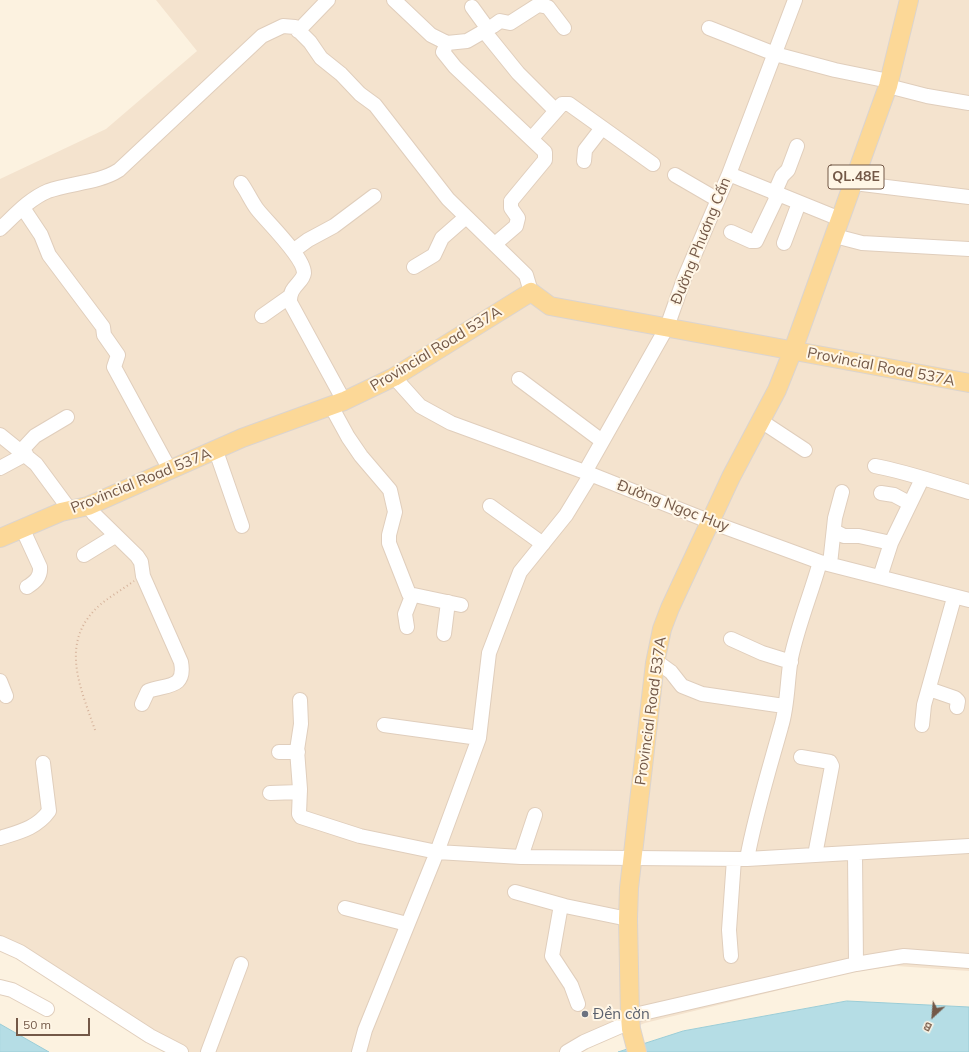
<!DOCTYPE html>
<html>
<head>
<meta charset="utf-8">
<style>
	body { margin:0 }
	#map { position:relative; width:969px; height:1052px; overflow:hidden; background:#fcf2e0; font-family:Mulish,sans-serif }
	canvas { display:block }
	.north { position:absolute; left:913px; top:996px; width:40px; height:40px; -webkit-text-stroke:3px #fff6e6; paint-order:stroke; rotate:206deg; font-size:11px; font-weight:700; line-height:16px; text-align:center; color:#735847 }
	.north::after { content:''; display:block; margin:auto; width:14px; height:18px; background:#735847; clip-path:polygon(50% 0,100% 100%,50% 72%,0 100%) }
	.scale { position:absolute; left:16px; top:1018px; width:74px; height:18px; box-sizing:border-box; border:2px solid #735847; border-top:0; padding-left:5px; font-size:12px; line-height:14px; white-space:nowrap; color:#735847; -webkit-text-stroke:3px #fff6e6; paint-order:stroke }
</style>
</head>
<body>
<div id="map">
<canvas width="969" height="1052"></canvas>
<div class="north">B</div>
<div class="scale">50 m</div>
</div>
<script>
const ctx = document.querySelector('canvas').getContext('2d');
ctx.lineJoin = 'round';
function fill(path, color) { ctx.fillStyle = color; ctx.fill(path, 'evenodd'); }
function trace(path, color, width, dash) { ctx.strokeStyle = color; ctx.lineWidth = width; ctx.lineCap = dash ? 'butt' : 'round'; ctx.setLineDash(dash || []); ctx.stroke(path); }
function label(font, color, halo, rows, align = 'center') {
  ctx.font = font + ' Mulish,sans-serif'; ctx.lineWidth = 4; ctx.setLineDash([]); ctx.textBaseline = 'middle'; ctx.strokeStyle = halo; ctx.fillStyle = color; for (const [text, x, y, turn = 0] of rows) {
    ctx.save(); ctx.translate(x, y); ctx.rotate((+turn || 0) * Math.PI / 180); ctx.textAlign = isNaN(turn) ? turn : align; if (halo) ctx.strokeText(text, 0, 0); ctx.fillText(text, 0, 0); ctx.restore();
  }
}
fill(new Path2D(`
	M156 0H969V971L896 966 853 972 645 1023 570 1052H165L16 956 0 950V179L106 129 197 51Z`), '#f4e3ce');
const water = new Path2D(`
	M847 1001 969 1007V1052H618L683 1031Z
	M0 1024 49 1052H0Z`);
fill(water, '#b5dde5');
trace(water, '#9bcdd7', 1);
const minor = new Path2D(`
	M394 0 431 35 447 43 467 41 493 26 500 21 510 23 538 5 548 7 564 28
	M472 7 488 29
	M709 28 775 54 835 70 889 81
	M298 31 328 0
	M484 31 518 73 556 111
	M447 43 443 52 455 67 545 152V160L511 201V208L518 218 516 226 495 244
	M888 86 927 96 969 103
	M532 138 562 104H569L653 164
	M584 161 585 150 602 128
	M729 174 840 219
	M675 175 718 200
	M241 183C247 191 251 201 257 209 267 222 304 257 304 273 303 283 289 286 290 302L344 401
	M854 183 969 197
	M774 194 782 176 788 170 797 146
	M23 208 41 235 49 255 103 327 104 335 118 355 114 367 170 470
	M0 229C15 215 29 199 48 191 70 183 99 183 119 170L262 36 283 26 295 27 310 42 321 58 341 74 360 94 375 105 448 199 526 275 531 292
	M731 232 751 241H756L778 195
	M835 236 862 243 969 249
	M784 243 799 203
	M293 251 308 240 334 226 374 196
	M414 267 434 255 442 238 466 217
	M262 316 289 297
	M394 377 420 406 451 423 585 472 711 522 820 562 969 600
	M519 379 602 441
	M331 406 348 437 361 456 390 490 395 512 389 535V543L409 594 461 605
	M761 421 805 450
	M0 435 36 464 70 510
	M21 451 35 436 67 417
	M216 451 242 526
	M875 466C907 472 938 483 969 492
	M0 468 26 454
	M585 472 667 327 684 279 729 174 795 0
	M881 493 894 495 909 503
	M88 506 94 514 137 556 141 562 143 576 181 662C186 689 167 684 148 691L142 704
	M490 506 543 544
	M23 530 40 567C41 577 35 582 27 587
	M834 531 844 536H859L891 543
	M84 555 115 536
	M830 564 835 518 842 492
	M880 577 891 543 922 479
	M407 627 405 614 412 596
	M444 634 448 602
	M731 639 762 653 791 662
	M655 663 660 664 671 672 682 686 702 694 784 706
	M0 681 6 696
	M929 689 955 698 958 701 957 707
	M300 700 301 724 297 750 300 789 299 814 301 817 360 836 437 852 521 857 747 859 969 846
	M384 725 479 738
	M922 725 924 705 954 598
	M279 752H298
	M801 757 830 762 832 766 815 855
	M270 793 300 792
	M0 838C19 832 37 828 49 811L43 763
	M855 854 856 964
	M521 857 535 815
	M747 859C755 815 769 770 781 727 788 705 787 680 791 658 798 625 811 594 820 562
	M515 892 565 906 628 919
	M561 905 552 956 571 985 578 1004
	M345 908 407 924
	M0 943 20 952 150 1036 181 1052
	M731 956 729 930 734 859
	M0 987 12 990 47 1009
	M630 1016 856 964 904 956 969 961
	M208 1052 241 964
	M359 1052 365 1030 437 852 479 738 489 653 520 572 566 515 591 474
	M567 1052 584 1042 630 1022`);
const major = new Path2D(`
	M0 538 61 512 88 506 242 438 344 401 394 377 531 292 550 306 969 383
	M637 1052 631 1029 630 1016 628 919 629 888 655 663 662 629 670 608 731 477 777 390 793 350 888 86 909 0`);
trace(minor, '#e0cebc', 16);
trace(major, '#dbd4cf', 20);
trace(new Path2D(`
	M95 730C80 686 58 641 101 604 111 596 123 589 134 581`), '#d6b39b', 2, [1, 3]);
trace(minor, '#fff', 14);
trace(major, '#fcd897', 18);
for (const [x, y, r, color] of [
	[585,1014,4,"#6b7280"]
]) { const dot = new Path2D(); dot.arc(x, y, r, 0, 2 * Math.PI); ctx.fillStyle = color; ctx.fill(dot); trace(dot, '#fff6e6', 1.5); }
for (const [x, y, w] of [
	[856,177,56]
]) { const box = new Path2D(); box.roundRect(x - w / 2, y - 12, w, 24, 3); ctx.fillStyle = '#fff6e6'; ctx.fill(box); trace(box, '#735847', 1); }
label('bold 14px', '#735847', null, [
	["QL.48E",856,177]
]);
label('15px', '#735847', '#fff6e6', [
	["Đường Phương Cấn",701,241,-68],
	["Provincial Road 537A",436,349,-31],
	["Provincial Road 537A",881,367,11],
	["Provincial Road 537A",141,481,-22],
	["Đường Ngọc Huy",673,506,21],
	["Provincial Road 537A",651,711,-82]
]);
label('15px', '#5b616d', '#fff6e6', [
	["Đền cờn",593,1014]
], 'left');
</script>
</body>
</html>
